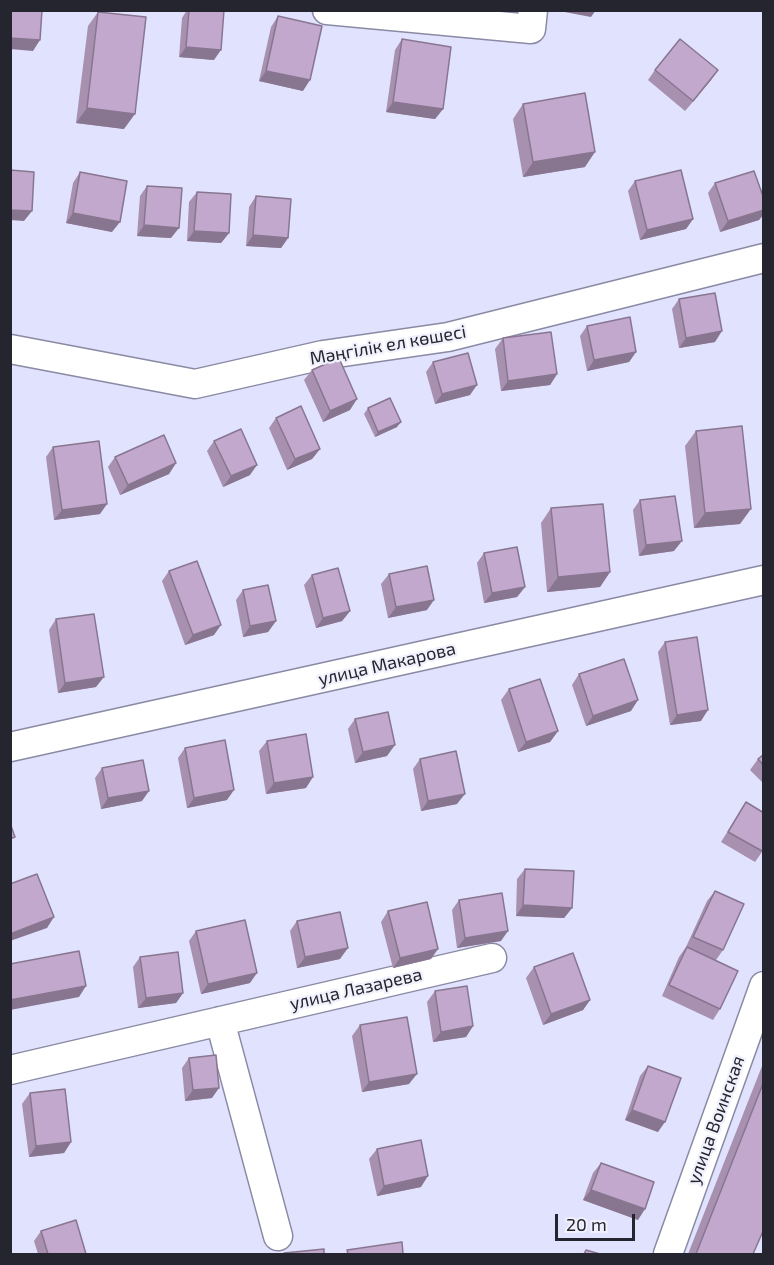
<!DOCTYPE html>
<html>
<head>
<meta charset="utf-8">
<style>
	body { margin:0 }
	#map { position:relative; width:774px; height:1265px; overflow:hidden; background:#e1e2fe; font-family:"Exo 2",sans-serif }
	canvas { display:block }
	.frame { position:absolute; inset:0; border:12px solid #25252f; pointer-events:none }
	.scale { position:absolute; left:555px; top:1214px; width:80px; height:27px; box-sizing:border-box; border:3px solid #25252f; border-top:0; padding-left:8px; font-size:18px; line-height:21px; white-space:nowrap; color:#25252f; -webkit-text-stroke:4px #f0f1fc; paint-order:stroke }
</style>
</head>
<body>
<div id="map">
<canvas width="774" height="1265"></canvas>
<div class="frame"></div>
<div class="scale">20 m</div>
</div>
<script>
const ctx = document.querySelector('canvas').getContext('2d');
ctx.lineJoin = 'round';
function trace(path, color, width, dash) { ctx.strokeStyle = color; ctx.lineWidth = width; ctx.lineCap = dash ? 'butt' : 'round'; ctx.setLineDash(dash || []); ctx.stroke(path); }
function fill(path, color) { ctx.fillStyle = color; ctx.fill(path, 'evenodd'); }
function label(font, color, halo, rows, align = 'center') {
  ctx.font = font + ' "Exo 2",sans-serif'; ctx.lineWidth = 4.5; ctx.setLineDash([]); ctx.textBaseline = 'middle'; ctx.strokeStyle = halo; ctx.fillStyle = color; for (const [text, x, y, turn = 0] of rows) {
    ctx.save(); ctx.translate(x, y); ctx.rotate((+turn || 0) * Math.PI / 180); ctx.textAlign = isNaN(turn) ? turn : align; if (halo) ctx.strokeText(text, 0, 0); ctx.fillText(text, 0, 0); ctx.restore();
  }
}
const minor = new Path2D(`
	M327 10 531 29 533 10
	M10 349 195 384 323 355 448 337 764 258
	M10 747 764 580
	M220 1021 278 1236
	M10 1070 492 958
	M668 1254 764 986`);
trace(minor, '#8a8aa4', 31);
trace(minor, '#fff', 28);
fill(new Path2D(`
	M187 10H189L214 60 179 57 182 18Z
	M98 12 124 129 76 123 88 26Z
	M278 16 303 91 259 81 271 27Z
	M402 39 443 109 435 119 386 112 395 50Z
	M655 70 711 80 685 111 648 80Z
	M523 104 585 167 523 177 513 119Z
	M80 172 112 232 66 223 73 183Z
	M635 181 693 219 686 229 640 240 628 191Z
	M715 183 764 199V214L759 220 720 232 708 193Z
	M147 186 171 238 137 236 140 196Z
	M197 192 229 233 221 243 187 241 189 202Z
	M256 196 288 238 281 248 246 246 249 207Z
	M679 299 715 342 679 348 672 309Z
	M587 326 636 352 629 362 587 371 580 336Z
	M503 338 557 374 550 385 501 391 495 349Z
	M433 362 470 395 435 404 426 372Z
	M312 370 350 410 323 422 304 380Z
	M368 408 397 427 375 437 364 414Z
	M276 418 320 449 312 459 287 470 269 428Z
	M696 431 740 524 694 528 685 446Z
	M214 441 250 475 223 487 207 451Z
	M53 447 100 514 54 520 46 457Z
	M115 457 176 463 169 474 120 495 108 467Z
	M640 500 674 551 639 556 633 510Z
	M551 508 610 572 600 587 547 592 541 523Z
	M484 553 525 587 517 597 484 603 477 563Z
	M169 571 214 635 185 645 162 581Z
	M389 574 427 610 388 618 381 584Z
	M312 575 350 611 342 621 316 628 304 585Z
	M243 590 276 621 268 632 243 637 236 600Z
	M56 619 96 687 58 693 49 630Z
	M665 642 701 721 670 725 658 652Z
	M579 674 631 711 586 726 572 685Z
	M509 689 558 731 550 742 518 752 501 700Z
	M355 719 387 756 355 763 348 729Z
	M267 741 306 788 266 794 259 751Z
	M185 748 227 800 187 808 178 758Z
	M764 754V784L750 770 758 759Z
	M420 759 457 804 421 811 413 769Z
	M102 768 142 801 101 809 95 778Z
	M746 802 764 849 755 862 721 842Z
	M525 869 572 908 564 918 516 916 517 879Z
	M715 891 723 950 716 960 720 1009 713 1020 662 996 679 957 686 947 707 901Z
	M459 900 501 941 457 948 452 910Z
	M388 911 431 959 393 968 381 922Z
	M297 921 340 959 297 968 290 931Z
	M196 931 250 983 201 994 189 941Z
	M140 957 183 993 176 1003 138 1008 133 967Z
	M534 967 590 1000 583 1010 543 1025 526 978Z
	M435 991 473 1026 466 1037 433 1042 427 1002Z
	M360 1025 409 1084 362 1092 352 1036Z
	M189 1058 212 1098 185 1101 182 1068Z
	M764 1061V1229L753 1254H688Z
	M648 1066 658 1132 625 1120 640 1076Z
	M30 1093 71 1142 64 1153 29 1157 22 1104Z
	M377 1149 421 1187 377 1196 369 1159Z
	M601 1163 638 1220 583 1200 593 1173Z
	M41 1231 86 1254H38L34 1241Z`), '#a790b0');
fill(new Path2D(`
	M554 10H596L591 17Z
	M10 38 40 40 33 51 10 49Z
	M186 47 221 50 214 60 179 57Z
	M718 70 711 80 685 111 693 101Z
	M266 71 310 80 303 91 259 81Z
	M393 102 443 109 435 119 386 112Z
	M87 108 135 114 124 129 76 123Z
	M595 152 585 167 523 177 533 162Z
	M10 210 32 211 24 221 10 220Z
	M764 210V214L759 220 720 232 728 221Z
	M73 213 120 222 112 232 66 223Z
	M693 219 686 229 640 240 647 230Z
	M144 225 179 228 171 238 137 236Z
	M194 231 229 233 221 243 187 241Z
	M253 235 288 238 281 248 246 246Z
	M722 331 715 342 679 348 686 338Z
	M636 352 629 362 587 371 594 360Z
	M557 374 550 385 501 391 508 381Z
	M477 385 470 395 435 404 442 394Z
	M357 399 350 410 323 422 330 411Z
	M401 422 397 427 375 437 378 432Z
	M320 449 312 459 287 470 295 459Z
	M176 463 169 474 120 495 128 485Z
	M257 465 250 475 223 487 231 476Z
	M107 504 100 514 54 520 62 510Z
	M751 509 740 524 694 528 705 513Z
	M682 541 674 551 639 556 646 545Z
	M610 572 600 587 547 592 558 577Z
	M525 587 517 597 484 603 492 593Z
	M434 600 427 610 388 618 396 607Z
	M350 611 342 621 316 628 323 618Z
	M276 621 268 632 243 637 250 626Z
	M221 625 214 635 185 645 193 635Z
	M104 677 96 687 58 693 65 683Z
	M638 700 631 711 586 726 593 716Z
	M708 710 701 721 670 725 677 715Z
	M558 731 550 742 518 752 526 742Z
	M395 745 387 756 355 763 363 752Z
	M313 777 306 788 266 794 274 783Z
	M234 790 227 800 187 808 194 798Z
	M149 791 142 801 101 809 108 798Z
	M465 794 457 804 421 811 428 801Z
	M523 905 572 908 564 918 516 916Z
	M54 917 47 928 10 941V934Z
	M508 931 501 941 457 948 465 938Z
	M348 948 340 959 297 968 305 957Z
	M438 949 431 959 393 968 400 958Z
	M257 973 250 983 201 994 208 984Z
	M86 986 79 997 10 1010V1000Z
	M183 993 176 1003 138 1008 146 998Z
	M590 1000 583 1010 543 1025 551 1014Z
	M473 1026 466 1037 433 1042 441 1032Z
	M417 1074 409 1084 362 1092 369 1082Z
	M219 1088 212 1098 185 1101 193 1090Z
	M632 1110 665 1122 658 1132 625 1120Z
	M71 1142 64 1153 29 1157 36 1146Z
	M428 1176 421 1187 377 1196 384 1186Z
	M591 1190 645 1209 638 1220 583 1200Z`), '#887690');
const building = new Path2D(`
	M10 10H42L40 40 10 38Z
	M189 10H224L221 50 186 47Z
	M98 12 146 17 135 114 87 108Z
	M278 16 322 26 310 80 266 71Z
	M402 39 451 47 443 109 393 102Z
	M680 39 718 70 693 101 655 70Z
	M585 93 595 152 533 162 523 104Z
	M10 170 34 172 32 211 10 210Z
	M681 170 693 219 647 230 635 181Z
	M754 171 764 199V210L728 221 715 183Z
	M80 172 127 181 120 222 73 213Z
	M147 186 182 188 179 228 144 225Z
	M197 192 231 194 229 233 194 231Z
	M256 196 291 199 288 238 253 235Z
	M715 293 722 331 686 338 679 299Z
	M630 317 636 352 594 360 587 326Z
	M551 332 557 374 508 381 503 338Z
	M468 353 477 385 442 394 433 362Z
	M339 358 357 399 330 411 312 370Z
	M390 398 401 422 378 432 368 408Z
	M301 406 320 449 295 459 276 418Z
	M742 426 751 509 705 513 696 431Z
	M241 429 257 465 231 476 214 441Z
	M164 435 176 463 128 485 115 457Z
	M99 441 107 504 62 510 53 447Z
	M675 496 682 541 646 545 640 500Z
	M603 504 610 572 558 577 551 508Z
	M517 547 525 587 492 593 484 553Z
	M197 561 221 625 193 635 169 571Z
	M427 566 434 600 396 607 389 574Z
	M338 568 350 611 323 618 312 575Z
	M268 585 276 621 250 626 243 590Z
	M94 614 104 677 65 683 56 619Z
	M697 637 708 710 677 715 665 642Z
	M624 659 638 700 593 716 579 674Z
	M540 679 558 731 526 742 509 689Z
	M388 712 395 745 363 752 355 719Z
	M306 734 313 777 274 783 267 741Z
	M225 740 234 790 194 798 185 748Z
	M456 751 465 794 428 801 420 759Z
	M764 754V766L758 759Z
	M143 760 149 791 108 798 102 768Z
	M746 802 764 813V849L762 851 728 832Z
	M10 823 15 837 10 839Z
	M525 869 574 871 572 908 523 905Z
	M37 874 54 917 10 934V884Z
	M715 891 744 904 723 950 693 937Z
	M502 893 508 931 465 938 459 900Z
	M427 902 438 949 400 958 388 911Z
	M340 912 348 948 305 957 297 921Z
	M245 920 257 973 208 984 196 931Z
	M687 947 738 971 720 1009 669 985Z
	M79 951 86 986 10 1000V964Z
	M178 952 183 993 146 998 140 957Z
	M573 953 590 1000 551 1014 534 967Z
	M467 986 473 1026 441 1032 435 991Z
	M407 1017 417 1074 369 1082 360 1025Z
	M216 1055 219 1088 193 1090 189 1058Z
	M648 1066 681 1078 665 1122 632 1110Z
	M764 1081V1229L753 1254H696Z
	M65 1089 71 1142 36 1146 30 1093Z
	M421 1140 428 1176 384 1186 377 1149Z
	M601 1163 654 1182 645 1209 591 1190Z
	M76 1220 86 1254H48L41 1231Z
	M402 1242 403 1254H348L347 1250Z
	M324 1249V1254H285L284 1253Z
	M586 1250 600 1254H584Z`);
fill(building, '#c2a8cd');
trace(building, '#887690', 1.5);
label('18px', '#25252f', '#f0f1fc', [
	["Мәңгілік ел көшесі",388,345,-10],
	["улица Макарова",387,664,-13],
	["улица Лазарева",356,989,-13],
	["улица Воинская",716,1120,-70]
]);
</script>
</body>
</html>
